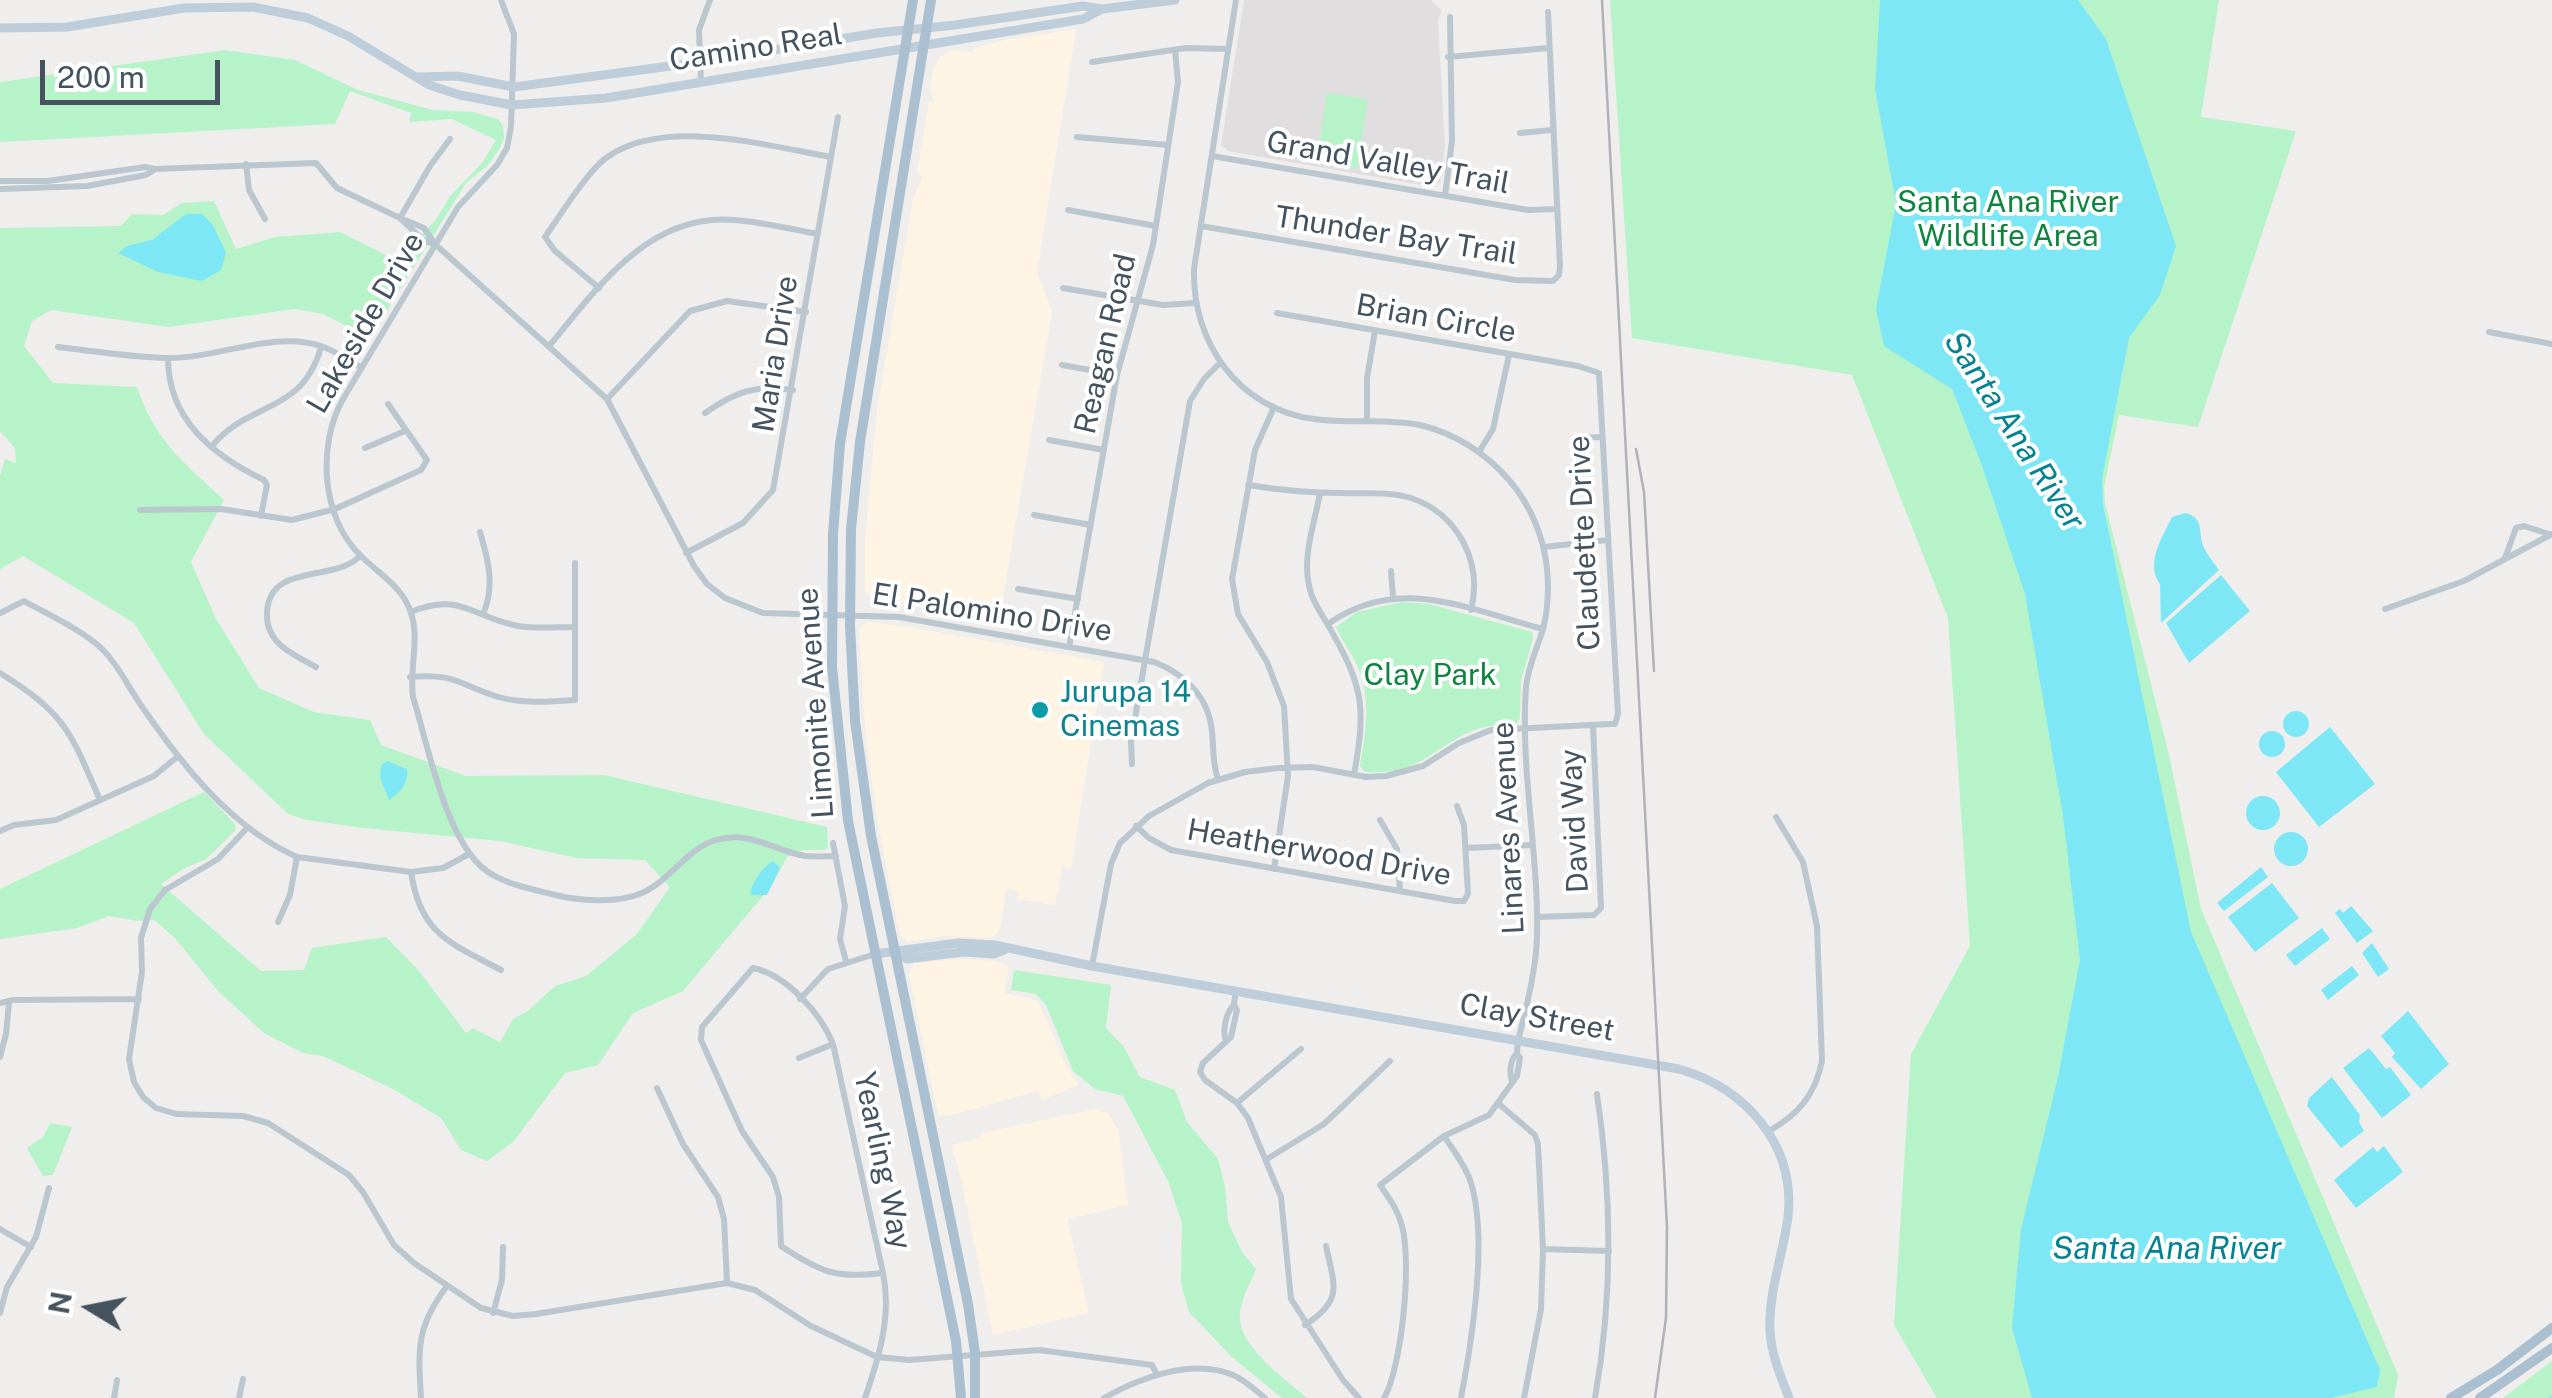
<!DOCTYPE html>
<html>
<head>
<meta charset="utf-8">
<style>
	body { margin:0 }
	#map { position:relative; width:2552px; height:1398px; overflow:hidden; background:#f0eded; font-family:"Public Sans",sans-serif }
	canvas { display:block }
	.north { position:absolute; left:40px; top:1258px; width:100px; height:100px; -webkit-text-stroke:8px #fff; paint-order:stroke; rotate:280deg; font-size:28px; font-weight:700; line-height:40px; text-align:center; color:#44535d }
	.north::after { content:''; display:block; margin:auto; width:35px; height:45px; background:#44535d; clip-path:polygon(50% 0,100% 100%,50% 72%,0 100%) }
	.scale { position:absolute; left:40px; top:60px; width:180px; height:45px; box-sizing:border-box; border:5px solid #44535d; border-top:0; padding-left:12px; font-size:30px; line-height:35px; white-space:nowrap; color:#44535d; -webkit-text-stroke:8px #fff; paint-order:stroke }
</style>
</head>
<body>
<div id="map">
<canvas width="2552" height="1398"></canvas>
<div class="north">N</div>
<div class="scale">200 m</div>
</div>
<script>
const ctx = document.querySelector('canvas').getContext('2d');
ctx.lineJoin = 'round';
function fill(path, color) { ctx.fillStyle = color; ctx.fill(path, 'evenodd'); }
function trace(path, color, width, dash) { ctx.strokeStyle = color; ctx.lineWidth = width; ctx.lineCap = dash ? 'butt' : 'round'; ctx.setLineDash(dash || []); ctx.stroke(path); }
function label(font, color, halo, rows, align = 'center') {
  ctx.font = font + ' "Public Sans",sans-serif'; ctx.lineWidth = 8; ctx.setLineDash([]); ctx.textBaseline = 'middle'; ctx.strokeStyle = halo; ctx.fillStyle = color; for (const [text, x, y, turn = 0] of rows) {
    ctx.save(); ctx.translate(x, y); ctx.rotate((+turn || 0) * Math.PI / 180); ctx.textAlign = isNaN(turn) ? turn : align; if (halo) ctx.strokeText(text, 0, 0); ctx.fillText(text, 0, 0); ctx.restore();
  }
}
fill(new Path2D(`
	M1076 29 1037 272 1052 311 998 627 916 606 874 599 865 592V539L877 410 913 199 923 176 917 173 929 102H934L930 85 933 70 940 57 952 50 972 52 974 48 1010 39Z
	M867 622 903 626 1104 662 1071 868 1062 867 1055 905 1017 899 1019 892 1007 888 999 932 990 938 943 936 908 942 900 936 880 835 866 741 859 629Z
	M959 959 995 961 1009 966 1004 993 1038 1001 1066 1066 1079 1085 1042 1100 1038 1091 948 1116 938 1115 909 974 914 963Z
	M1096 1109 1109 1114 1118 1130 1128 1205 1067 1219 1089 1313 993 1335 961 1177 951 1145 981 1138V1133Z`), '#fef4e4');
fill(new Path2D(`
	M1244 0H1431L1442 11 1438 20 1445 147 1440 182 1433 187 1228 151 1221 145Z`), '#e1dedf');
fill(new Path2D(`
	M1610 0H2219L2201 117 2296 131 2198 427 2119 415 2104 487 2105 503 2169 755 2201 909 2398 1375 2394 1398H1937L1894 1325 1911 1054 1970 946 1948 618 1852 375 1632 338Z
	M225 50 295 60 358 90 433 110 472 112 498 119 503 126 504 139 498 151 487 166 466 183 370 338 323 314 295 309 169 327 51 310 32 321 24 346 53 383 137 387C155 441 183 462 224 500L191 562 216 619 259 688 314 712 370 720 381 745 466 776 604 775 827 827 828 846 825 850H803L787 857 772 885 683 991 633 1013 598 1065 565 1073 513 1142 487 1161 461 1150 441 1118 395 1090 323 1056 303 1053 264 1033 218 991 175 938 154 920 138 921 109 916 77 928 0 939V889L204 792 235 824 236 830 206 859 183 869 161 884 261 971 304 970 312 948 386 937 419 971 466 1033 473 1028 500 1042 513 1019 528 1011 555 986 586 976 637 934 670 887 645 860 577 858 500 841 363 828 307 820 288 814 204 734 134 623 23 556 0 569V475L5 459 16 463 15 448 0 431V228L121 226 132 214 163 215 182 203 214 201 236 249 275 237 340 232 404 264 416 239 435 221 451 195 482 163 496 140 452 119 409 122 411 113 350 91 335 124 0 142V82Z
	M1327 93 1368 99 1357 169 1316 162Z
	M1403 602 1429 604 1532 632 1533 639 1521 680 1520 718 1517 723C1501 725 1484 725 1469 732 1428 752 1418 775 1365 772L1360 766C1366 730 1372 696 1356 663 1350 651 1342 640 1336 627L1357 612Z
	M1014 970 1111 985 1106 1028 1124 1047 1140 1077 1175 1090 1187 1122 1218 1159 1225 1186 1228 1222 1242 1252 1256 1269C1250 1284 1238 1304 1240 1321 1243 1349 1287 1381 1307 1398H1282L1232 1357 1189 1312 1181 1284 1182 1224 1169 1183 1123 1096 1095 1089 1073 1071 1046 1005 1036 994 1011 990Z
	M50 1123 72 1127 53 1175 43 1176 27 1148 43 1137Z
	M2552 1361V1398H2503Z`), '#b6f3c8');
fill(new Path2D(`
	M1880 0H2078L2106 39 2176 246 2160 295 2129 338 2102 479 2103 504 2191 932 2380 1370 2377 1387 2331 1398H2032L2012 1328 2021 1229 2058 1077 2080 960 2063 816 2025 594 1981 463 1952 389 1884 346 1876 309 1896 203 1875 89Z
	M186 214H202L213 225 226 253 221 270 202 281 158 272 118 253 127 246 152 240Z
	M2185 513C2206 518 2197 533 2204 548 2208 556 2214 563 2219 570L2161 623 2160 584C2145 563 2162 538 2172 517Z
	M2221 575 2250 611 2189 663 2166 623Z
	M2283 724a13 13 0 1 1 26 0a13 13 0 1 1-26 0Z
	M2330 727 2375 784 2319 827 2276 772Z
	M2259 744a13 13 0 1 1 26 0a13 13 0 1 1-26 0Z
	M387 761 407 769C409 783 400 793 389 800L380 778 381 766Z
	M2246 813a17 17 0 1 1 34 0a17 17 0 1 1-34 0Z
	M2274 849a17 17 0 1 1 34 0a17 17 0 1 1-34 0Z
	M773 861 780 868 767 895H751C749 885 764 866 773 861Z
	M2261 867 2268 877 2224 911 2217 903Z
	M2272 883 2299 918 2255 952 2228 917Z
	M2351 906 2373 931 2357 943 2335 913 2340 909 2343 913Z
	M2322 928 2330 939 2295 966 2286 955Z
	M2372 943 2389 969 2378 977 2362 953Z
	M2352 966 2359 975 2328 1000 2321 990Z
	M2408 1011 2449 1064 2421 1089 2392 1057 2395 1053 2381 1036Z
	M2369 1048 2386 1069 2390 1067 2411 1095 2382 1118 2343 1068Z
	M2332 1077 2360 1115 2359 1122 2364 1131 2341 1148 2307 1106 2309 1098Z
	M2384 1146 2403 1172 2356 1208 2334 1180 2373 1147 2377 1152Z`), '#7ee7f5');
trace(new Path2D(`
	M2551 1398 2552 1397`), '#7ee7f5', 2.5);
trace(new Path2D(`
	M501 0 514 34 511 127 507 148 497 165 458 207 343 399C317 445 321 518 361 556 379 574 403 587 411 613 420 639 409 670 413 697 428 744 447 851 493 875 510 885 532 889 551 894 578 901 616 904 642 893 670 881 686 849 716 840 750 830 775 851 805 856 815 857 826 856 836 856
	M1236 0 1194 269C1192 342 1238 409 1314 419 1349 424 1385 418 1420 425 1454 433 1486 453 1509 480 1530 504 1544 537 1547 569 1549 589 1548 609 1543 629 1537 649 1528 666 1526 687 1520 770 1539 854 1537 937 1536 971 1526 1008 1518 1041L1517 1053 1520 1058 1517 1076 1489 1115 1444 1136 1380 1185C1389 1198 1398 1210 1402 1226 1412 1262 1402 1367 1384 1398
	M1448 57 1548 48
	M1092 62 1186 48 1228 49
	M701 82 699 30 710 0
	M1520 133 1552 130
	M1077 137 1168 145
	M1212 156 1528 210 1556 209
	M246 164 249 190 265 219
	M0 181H48L145 167 155 169 316 163 337 188 400 218 430 166 450 139
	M0 189 87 186 146 175 154 170
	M1445 196 1452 141 1450 17
	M1068 210 1156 226
	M1201 226 1515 280 1553 281 1559 275 1560 267 1548 12
	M435 244 424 228 400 218 423 240 436 245 607 399 694 566 707 584 725 598 763 613 899 617 1154 662C1185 674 1209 697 1212 732 1214 749 1212 763 1218 779
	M599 288 555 251 545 237C559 217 588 171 606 158 663 116 767 146 831 157
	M1063 288 1163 305 1195 303
	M2489 332 2552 344
	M550 345C598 287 649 213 734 220 762 222 791 229 818 234
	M58 347C94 351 130 357 167 358 217 359 273 330 321 346 335 351 349 360 362 368
	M168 358C168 419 212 455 264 480L267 485 261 516
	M1062 365 1117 375
	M608 398 690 311 727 301 806 312
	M705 413C735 392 756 384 793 390
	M1367 421V378L1375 331
	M1575 438 1602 437
	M1049 440 1104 450
	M212 446C250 400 302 415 321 347
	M365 448 405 431
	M1479 452 1493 429 1509 355
	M1248 485C1279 490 1309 493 1341 493 1364 494 1389 491 1411 498 1458 514 1483 562 1471 610
	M1320 493C1315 522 1302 556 1309 585 1312 603 1325 618 1333 634 1365 690 1365 712 1354 775
	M140 510 221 509 292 520 335 509 421 470 427 460 388 404
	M1034 515 1091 525
	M480 532C488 560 495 584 484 612
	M1544 547 1608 540
	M686 553 743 523 773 490 838 117
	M2505 558 2516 528 2524 526 2549 534
	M1391 571 1393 597
	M1018 589 1078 599
	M2385 609 2464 581 2552 534
	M411 612C460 591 474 618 518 626 536 629 556 627 575 627
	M0 613 24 601C47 614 86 632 103 650 120 667 129 689 143 708 182 765 232 828 297 857L411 872 443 868 469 854
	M1328 624C1399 574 1467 609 1543 629
	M1069 647 1117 375 1153 245 1178 82 1175 50
	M316 667C292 654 265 643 267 612 270 562 334 583 360 556
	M0 673C66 714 70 731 100 800
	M410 677C453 673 457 683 495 696 520 704 549 702 575 700V563
	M1132 764 1131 741 1190 401 1204 379 1220 363
	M1380 820 1397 849 1400 891
	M1136 826 1149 838 1171 850 1455 901H1464L1468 894 1464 825 1457 806
	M248 827 218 859 165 890 150 909 141 938 142 972 129 1059 134 1082 143 1097 156 1108 176 1114 243 1116 268 1123 349 1175 363 1192 394 1245 414 1263 481 1308 513 1316 536 1314 727 1283 755 1290 811 1326 877 1357 909 1360 1039 1350 1152 1365 1157 1375
	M0 831 14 825 56 820 154 776 177 757
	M833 843 845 906 840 939 846 961
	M1466 848 1533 845
	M1274 869 1288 776 1284 706 1267 662 1238 614 1232 579 1255 450 1274 407
	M411 872C420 934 450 943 501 970
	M1537 917 1594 915 1601 908 1593 725
	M278 922 290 895 297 857
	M1092 966 1111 864 1120 843 1149 816 1208 783 1245 772 1278 768 1313 767 1366 777 1386 776 1423 766 1459 743 1491 730 1610 724H1615L1618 714 1599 373 1578 366 1277 313
	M1236 990 1234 1004 1237 1010 1231 1037 1203 1063 1200 1072 1205 1080 1237 1103 1248 1118 1281 1197 1291 1299 1343 1380 1359 1398
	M800 999 828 969 875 954
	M0 1003 13 1000 139 999
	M1226 1041C1222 1031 1226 1012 1234 1005
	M0 1057 6 1034 9 1003
	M799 1058 833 1044
	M1512 1081C1509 1072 1510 1060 1517 1053
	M657 1088 683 1144 718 1197 724 1219 727 1283
	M1237 1103 1301 1049
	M1499 1104 1535 1135 1538 1144 1543 1249 1541 1309 1524 1398
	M1769 1131C1799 1114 1815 1095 1822 1061L1817 926 1803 862 1776 817
	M1444 1136C1453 1150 1466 1166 1471 1183 1488 1239 1472 1340 1461 1398
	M1267 1159 1324 1124 1390 1061
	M0 1229 31 1247
	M1543 1249 1609 1251
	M0 1313 7 1287 36 1237 49 1188
	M493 1313 502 1280 503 1247
	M1305 1325C1343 1300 1335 1288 1326 1246
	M114 1398 117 1380
	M239 1398 243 1379
	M421 1398C418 1349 416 1327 447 1286
	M865 1398C879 1357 892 1316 883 1273L833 1044C821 1014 787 975 753 968L702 1027 701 1040 742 1131 773 1177 779 1197 781 1246C820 1272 836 1279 883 1273
	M1104 1398C1139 1378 1192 1358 1233 1375 1245 1380 1255 1390 1265 1398
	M1595 1398C1613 1297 1612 1195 1597 1094`), '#bac7ce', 6);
trace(new Path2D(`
	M0 28 67 27 184 8 253 7 308 18 348 36 429 85 460 95 512 105 606 98 1083 19 1102 9
	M419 77 457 76 514 87 700 62 877 33 955 25 1083 6 1102 9 1175 0
	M894 953 907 959 963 952 994 954 1004 950
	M875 954 958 943 995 945 1092 966 1679 1069C1745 1088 1796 1144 1788 1217 1783 1255 1768 1293 1770 1331 1771 1354 1781 1377 1789 1398`), '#bdcdd9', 9);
trace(new Path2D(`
	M913 0 840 444 833 534 832 667 848 821 956 1341 961 1398
	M931 0 860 442 851 529 850 626 855 721 871 836 968 1304 975 1353V1398
	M2451 1398 2497 1370 2552 1328
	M2480 1398 2552 1348`), '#aac0d0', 10);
trace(new Path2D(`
	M1602 0 1667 1227 1666 1318 1655 1398
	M1636 449 1644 492 1654 671`), '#afb3b9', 2.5);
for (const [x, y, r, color] of [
	[1040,710,10,"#0f9aa8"]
]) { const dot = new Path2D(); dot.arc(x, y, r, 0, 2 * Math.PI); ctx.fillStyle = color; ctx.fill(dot); trace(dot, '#fff', 4); }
label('30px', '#44535d', '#fff', [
	["Camino Real",756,48,-9],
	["Grand Valley Trail",1388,163,10],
	["Thunder Bay Trail",1396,236,9],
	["Brian Circle",1436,319,10],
	["Lakeside Drive",366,323,-60],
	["Reagan Road",1106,344,-77],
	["Maria Drive",776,354,-81],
	["Claudette Drive",1585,543,-93],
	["El Palomino Drive",992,613,9],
	["Limonite Avenue",816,703,-94],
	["David Way",1575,821,-93],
	["Linares Avenue",1509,828,-93],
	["Heatherwood Drive",1319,853,10],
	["Clay Street",1537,1018,10],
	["Yearling Way",882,1161,78]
]);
label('30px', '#0d853e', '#fff', [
	["Santa Ana River",2008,203],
	["Wildlife Area",2008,237],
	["Clay Park",1430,676]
]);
label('30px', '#0d838f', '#fff', [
	["Jurupa 14",1060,693],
	["Cinemas",1060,727]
], 'left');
label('italic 32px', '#038293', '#fff', [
	["Santa Ana River",2014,431,57],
	["Santa Ana River",2167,1249]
]);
</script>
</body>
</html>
